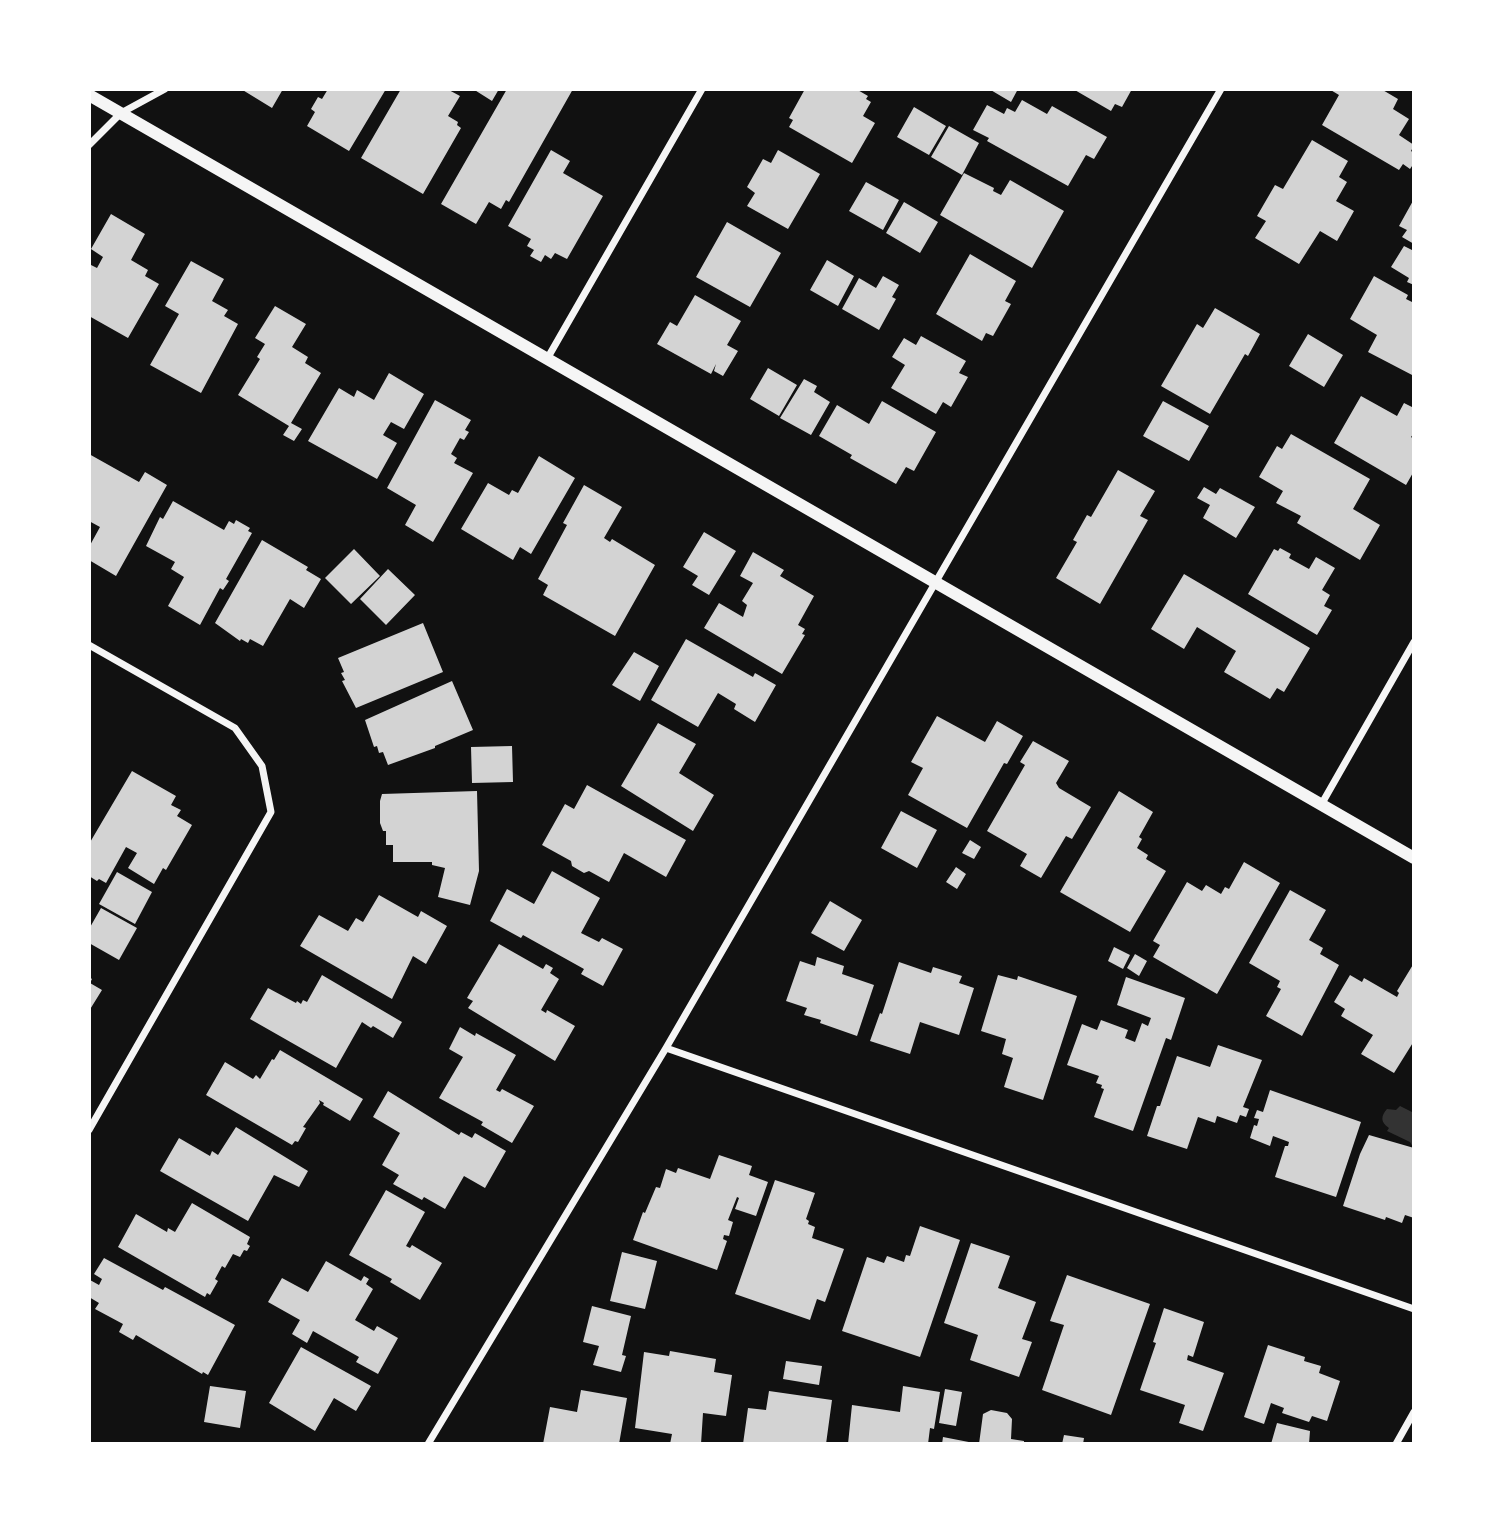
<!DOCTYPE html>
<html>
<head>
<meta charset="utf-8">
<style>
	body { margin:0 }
	#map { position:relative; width:1503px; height:1533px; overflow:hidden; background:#111; font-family:"Fira Sans Condensed",sans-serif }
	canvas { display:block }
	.frame { position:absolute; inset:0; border:91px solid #fff; pointer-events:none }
</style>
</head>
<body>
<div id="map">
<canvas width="1503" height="1533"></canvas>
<div class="frame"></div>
</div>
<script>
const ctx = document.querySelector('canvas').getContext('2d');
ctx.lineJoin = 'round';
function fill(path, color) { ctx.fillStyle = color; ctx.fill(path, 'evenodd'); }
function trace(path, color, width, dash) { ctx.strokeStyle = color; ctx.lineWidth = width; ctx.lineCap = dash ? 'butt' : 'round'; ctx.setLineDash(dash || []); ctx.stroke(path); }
fill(new Path2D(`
	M1400 1106 1414 1113V1149L1410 1142 1387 1131 1389 1128C1380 1122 1381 1116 1387 1109L1396 1110Z`), '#333');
fill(new Path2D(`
	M241 89H283L272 108Z
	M328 89H386L349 151 307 126 315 112 311 109 318 97 322 99Z
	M401 89H447L460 96 448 116 458 122 457 125 461 128 423 194 361 158Z
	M473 89H499L492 101Z
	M507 89H573L509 202 506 200 501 209 489 202 476 224 441 204Z
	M805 89H856L868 96 866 99 871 102 863 116 875 123 852 163 789 127 793 120 789 118Z
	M989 89H1018L1011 102Z
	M1073 89H1132L1122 107 1115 104 1111 111Z
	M1329 89H1381L1398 99 1393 109 1409 119 1399 135 1414 145 1411 151 1414 153V163L1410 169 1403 164 1399 170 1322 125 1339 95Z
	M1022 100 1047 114 1052 106 1107 137 1094 159 1086 155 1068 186 987 141 989 138 973 130 987 105 1004 114 1007 108 1015 112Z
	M914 107 946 126 929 155 897 137Z
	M949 126 979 143 962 175 931 157Z
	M1312 140 1348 161 1339 177 1347 182 1336 201 1354 211 1337 241 1320 231 1299 264 1255 238 1266 221 1257 216 1275 185 1283 189Z
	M551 150 570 161 563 173 603 196 567 259 555 253 551 259 545 255 541 262 530 256 534 250 527 246 531 239 508 226Z
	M778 150 820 174 788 229 747 206 755 193 747 187 763 159 771 163Z
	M964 173 994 188 993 191 1001 195 1010 180 1064 211 1032 268 940 215Z
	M866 182 899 200 883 230 849 211Z
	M1414 199V244L1402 237 1407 230 1399 226Z
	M904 202 938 222 920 253 886 233Z
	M111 214 145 234 131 260 148 270 145 276 159 284 128 338 89 316V264L97 268 103 257 91 249Z
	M727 222 781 253 750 307 696 277Z
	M1404 246 1414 251V285L1407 282 1409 278 1391 267Z
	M970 254 1016 281 1005 301 1011 304 993 336 986 333 982 341 936 314Z
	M827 260 854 276 838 306 810 290Z
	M191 261 224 279 212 301 228 310 224 316 238 324 201 393 150 365 179 314 165 306Z
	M883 276 899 285 892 297 896 299 879 330 842 309 859 278 876 288Z
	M1374 276 1408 295 1406 299 1414 303V376L1368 352 1377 335 1350 319Z
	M695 295 741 321 727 345 738 351 723 376 714 371 716 364 711 374 657 344 670 322 677 326Z
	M275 306 306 324 292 347 308 357 305 363 321 373 291 423 302 429 294 441 283 435 289 426 238 395 260 359 257 357 265 344 255 338Z
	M1215 308 1260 334 1248 356 1245 354 1210 414 1161 386 1197 324 1203 328Z
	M1308 334 1343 355 1324 387 1289 366Z
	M921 336 966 361 959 373 968 377 951 407 943 402 936 414 891 388 905 365 892 357 904 338 916 345Z
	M768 368 797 385 779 416 750 399Z
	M389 373 424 394 404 429 391 422 383 435 397 443 377 479 308 441 339 388 354 397 357 390 374 400Z
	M804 379 817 386 814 392 830 402 811 435 780 418Z
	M1361 396 1397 416 1404 403 1414 408V433L1411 437 1414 439V471L1406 485 1334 443Z
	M435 400 471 420 465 430 469 432 464 440 460 438 451 454 457 458 454 463 473 473 433 542 405 525 416 505 387 488Z
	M882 401 936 432 914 471 906 467 896 484 850 458 852 455 819 436 837 405 869 424Z
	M1163 401 1209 426 1189 461 1143 436Z
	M1291 434 1370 479 1353 509 1380 525 1360 560 1297 523 1301 516 1276 503 1283 491 1259 477 1277 446 1282 449Z
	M89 454 139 482 145 472 167 485 116 576 89 560V547L100 527 89 521Z
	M539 456 575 478 531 554 520 547 513 560 461 529 488 483 509 495 512 490 518 493Z
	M1118 470 1155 491 1140 516 1148 520 1100 604 1056 578 1077 542 1073 540 1087 515 1091 517Z
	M584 485 622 507 604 538 610 542 612 539 655 565 615 636 543 595 548 585 538 579 567 525 563 523Z
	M1204 487 1216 494 1220 488 1255 507 1236 538 1203 518 1210 505 1197 498Z
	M173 501 224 530 229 521 234 524 236 520 250 528 248 531 252 533 226 579 229 581 223 590 220 588 200 625 168 606 184 577 171 569 175 562 146 546 160 517 163 519Z
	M704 532 736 551 709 595 692 585 698 576 683 567Z
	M262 540 308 567 306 570 321 579 304 608 290 599 263 646 250 639 248 643 241 639 240 641 215 623Z
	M1280 548 1291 554 1289 558 1309 569 1316 557 1335 568 1322 590 1330 595 1324 606 1332 610 1317 635 1248 594 1274 549 1278 551Z
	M354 549 380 576 351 604 325 578Z
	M753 552 784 570 780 576 814 596 798 625 805 629 802 634 805 635 782 674 704 628 719 603 743 617 747 605 742 601 753 583 740 576Z
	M388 569 415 595 386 625 360 599Z
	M1184 574 1310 648 1284 692 1277 688 1270 699 1224 672 1236 651 1197 627 1184 649 1151 629Z
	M423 623 443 672 356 708 342 681 345 680 341 673 344 672 338 658Z
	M686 639 753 677 755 673 776 685 755 722 734 709 736 704 718 693 698 727 651 700Z
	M634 652 659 666 640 701 612 685Z
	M452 681 473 730 435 746V748L388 765 383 752 379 753 377 746 374 747 365 720Z
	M937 716 985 742 997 721 1023 736 1007 764 1004 763 967 828 908 795 923 768 911 762Z
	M658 723 696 744 679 773 714 795 693 831 621 786Z
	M1033 741 1069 761 1056 783 1059 788 1091 807 1072 839 1066 836 1041 878 1020 866 1027 854 987 831 1025 765 1020 762Z
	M512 746 513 782 472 783 471 747Z
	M132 771 176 796 171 805 181 810 177 816 192 825 166 870 163 868 154 884 128 868 137 853 126 847 106 883 99 879 97 881 89 876V844Z
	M587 785 686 840 666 877 624 853 609 882 589 871 584 873 572 866 571 861 542 845 565 804 574 809Z
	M477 791 479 871 470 905 438 897 445 868 432 865V862H393V845H386V831H383L380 823V801L382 794Z
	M1119 791 1153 812 1139 837 1142 839 1137 848 1148 855 1146 859 1166 871 1130 932 1060 892Z
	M901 811 937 830 917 868 881 848Z
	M970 840 981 847 974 859 962 853Z
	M1244 862 1280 883 1217 994 1153 957 1160 945 1153 941 1187 882 1202 891 1206 885 1221 894 1225 887 1229 889Z
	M956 867 966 874 957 889 946 882Z
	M552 871 600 898 581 933 599 942 602 938 623 949 603 986 581 974 584 969 523 935 521 938 490 921 507 889 534 904Z
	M117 872 152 892 135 924 99 904Z
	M1290 890 1326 910 1309 940 1323 948 1320 954 1339 965 1302 1036 1266 1016 1281 989 1277 987 1280 981 1249 963Z
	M379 895 418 917 421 911 447 926 426 964 413 956 392 999 300 946 319 915 348 931 356 918 363 922Z
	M830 901 862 920 844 951 811 933Z
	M101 908 137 928 119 960 89 943V929Z
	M499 944 543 969 546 964 553 968 550 973 559 979 541 1010 546 1013 547 1010 575 1026 555 1061 468 1008 473 1001 467 998Z
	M1114 947 1130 955 1123 969 1108 961Z
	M1135 954 1147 961 1139 976 1127 968Z
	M817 957 844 966 842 974 874 985 857 1036 820 1023 821 1020 804 1015 807 1008 786 1001 800 961 815 966Z
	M899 962 931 973 933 967 962 976 959 983 974 988 959 1035 920 1022 910 1054 870 1041 880 1013 882 1014Z
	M1414 963V1041L1394 1073 1361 1054 1373 1035 1341 1016 1345 1009 1334 1002 1350 975 1362 982 1364 978 1397 997 1399 993 1397 991Z
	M322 975 402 1022 393 1038 373 1026 371 1028 362 1022 336 1068 250 1019 268 988 296 1003 297 1001 301 1004 303 1000 307 1002Z
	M998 975 1017 980 1018 976 1077 996 1043 1100 1004 1087 1013 1058 1002 1054 1006 1039 981 1031Z
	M89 977 92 979 90 983 102 990 89 1011Z
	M1126 977 1185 998 1171 1040 1166 1038 1133 1131 1094 1117 1104 1089 1101 1088 1102 1085 1096 1083 1099 1076 1067 1065 1082 1024 1097 1030 1101 1020 1128 1030 1125 1038 1135 1042 1142 1023 1148 1026 1151 1018 1117 1005Z
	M460 1027 475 1036 476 1033 516 1055 496 1090 500 1092 502 1089 534 1106 512 1143 481 1125 483 1122 439 1098 463 1057 449 1049Z
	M1218 1045 1262 1060 1243 1107 1249 1109 1246 1117 1240 1115 1237 1123 1217 1116 1215 1123 1198 1117 1187 1149 1147 1136 1157 1106H1160L1177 1056 1210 1067Z
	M280 1050 363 1099 350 1121 323 1105 324 1103 319 1100 320 1103 303 1127 306 1128 298 1142 295 1141 292 1145 206 1095 225 1062 253 1079 256 1075 260 1079 272 1059 274 1060Z
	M1270 1090 1361 1122 1336 1197 1275 1177 1285 1146H1288L1289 1142 1273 1136 1270 1146 1250 1138 1254 1125 1257 1126 1259 1119 1254 1118 1257 1110 1263 1112Z
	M388 1091 459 1135 461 1132 472 1138 475 1133 506 1151 485 1188 464 1176 445 1209 424 1197 422 1200 393 1184 399 1175 382 1165 400 1133 373 1117Z
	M236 1127 308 1171 299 1187 274 1175 248 1221 160 1171 179 1138 210 1156 212 1151 218 1155Z
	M1369 1135 1414 1148V1218L1405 1215 1402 1223 1386 1217 1385 1220 1343 1206 1360 1154Z
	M719 1155 752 1166 749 1175 768 1182 756 1216 735 1209 739 1198 737 1197 728 1220 733 1222 729 1236 724 1235 723 1239 727 1241 717 1270 633 1240 643 1212 645 1213 656 1187 660 1188 666 1169 676 1173 678 1168 710 1179Z
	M775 1180 815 1193 806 1219 809 1221 808 1224 815 1227 812 1238 844 1249 825 1302 817 1299 810 1320 735 1294Z
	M386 1190 425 1212 406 1246 410 1248 412 1245 442 1263 420 1300 390 1282 392 1279 349 1255Z
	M192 1203 250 1237 247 1244 250 1246 247 1251 244 1250 240 1257 233 1254 225 1268 222 1266 215 1279 218 1281 210 1295 207 1293 205 1297 118 1247 136 1214 167 1232 168 1228 175 1232Z
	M920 1226 960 1240 920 1357 842 1331 867 1257 884 1263 887 1256 904 1262 906 1255 910 1256Z
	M971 1243 1010 1256 998 1288 1036 1302 1022 1339 1032 1342 1019 1377 970 1360 978 1335 944 1323Z
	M622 1252 657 1261 645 1309 610 1301Z
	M104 1258 163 1290 165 1287 235 1325 208 1375 203 1372 202 1374 136 1335 133 1340 119 1332 123 1324 95 1309 99 1303 89 1297V1282L90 1280 99 1285 102 1279 94 1274Z
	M326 1261 361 1281 364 1276 369 1279 366 1284 373 1289 355 1320 374 1331 377 1326 398 1338 378 1374 356 1362 359 1357 313 1331 307 1343 292 1334 300 1320 268 1302 282 1278 308 1292Z
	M1067 1275 1150 1304 1111 1415 1042 1390 1064 1325 1050 1321Z
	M592 1306 631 1316 622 1355 626 1356 621 1372 593 1365 599 1346 583 1342Z
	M1164 1308 1204 1322 1193 1357 1188 1355 1187 1360 1224 1373 1203 1431 1179 1423 1185 1405 1140 1390 1156 1343 1153 1342Z
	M1268 1345 1305 1357 1304 1361 1321 1366 1319 1373 1340 1381 1327 1421 1312 1416 1309 1422 1282 1413 1284 1408 1271 1403 1264 1424 1244 1417Z
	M301 1347 371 1386 356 1411 334 1398 315 1431 269 1403Z
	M670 1351 716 1359 714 1372 732 1375 726 1416 703 1413 701 1444H670L672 1434 635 1428 644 1352 669 1356Z
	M786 1361 822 1366 819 1385 783 1379Z
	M210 1386 246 1391 240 1428 204 1422Z
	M903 1386 940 1392 934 1429 930 1428 928 1444H848L852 1405 900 1412Z
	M945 1389 962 1392 956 1426 939 1423Z
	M581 1390 627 1398 619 1444H543L550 1407 577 1412Z
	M769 1391 832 1400 826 1444H743L748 1408 766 1410Z
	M991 1410 1007 1413 1012 1419 1011 1439 1024 1441V1444H942L943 1437 979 1444 983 1414Z
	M1277 1423 1310 1431 1309 1444H1271Z
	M1064 1435 1084 1438 1083 1444H1062Z`), '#d3d3d3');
trace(new Path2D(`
	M89 145 121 113 165 89
	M547 359 702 89
	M89 645 235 728 262 766 271 812 89 1130
	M1321 805 1414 642
	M666 1048 1414 1309
	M428 1444 666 1048 1221 89
	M1396 1444 1414 1412`), '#f5f5f5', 7);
trace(new Path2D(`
	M89 95 1414 858`), '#f5f5f5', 12);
</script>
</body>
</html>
